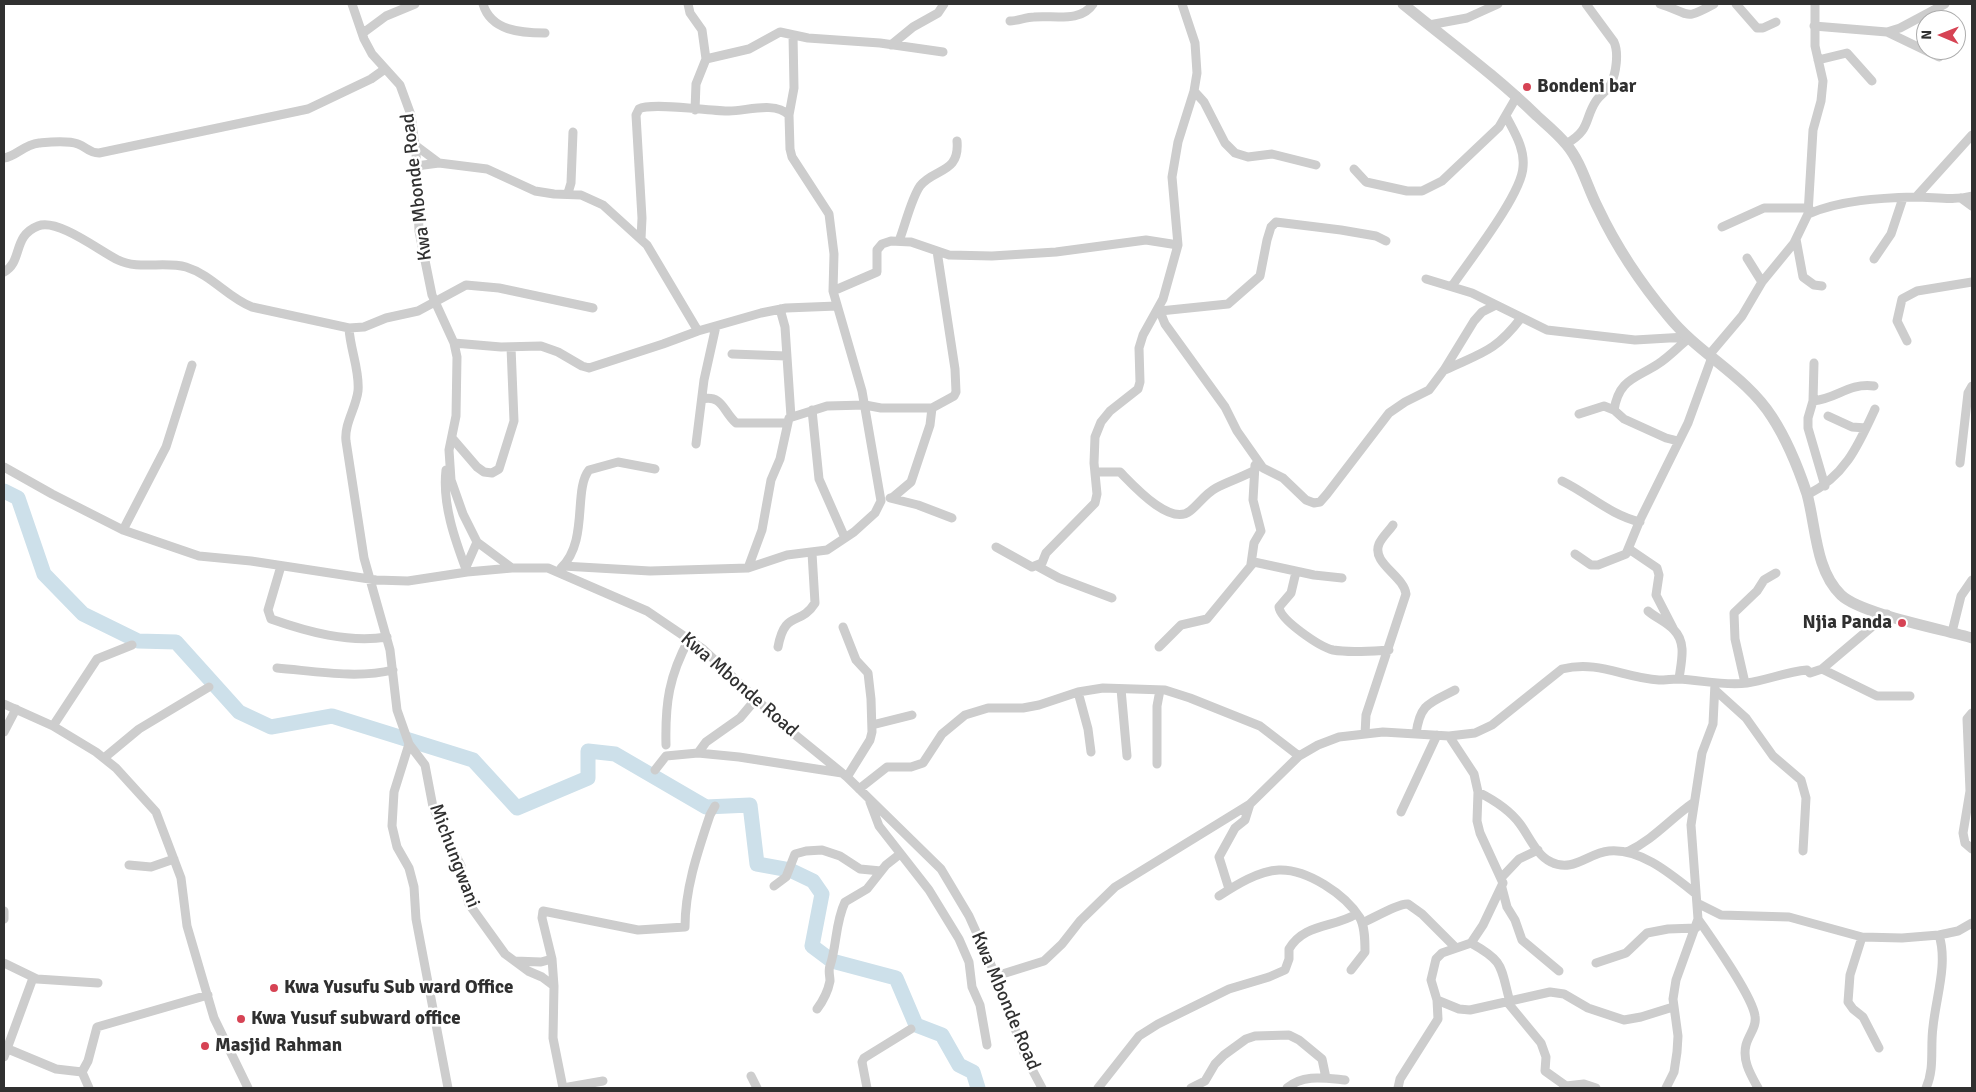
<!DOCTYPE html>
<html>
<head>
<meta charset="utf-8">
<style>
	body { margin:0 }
	#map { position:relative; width:1976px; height:1092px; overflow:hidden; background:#fff; font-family:Signika,sans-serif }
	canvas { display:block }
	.frame { position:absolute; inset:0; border:5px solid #303030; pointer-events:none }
	.north { position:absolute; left:1916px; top:10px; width:50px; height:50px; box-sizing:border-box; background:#fff; border:1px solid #acacac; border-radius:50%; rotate:271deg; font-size:14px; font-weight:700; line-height:20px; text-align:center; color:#303030 }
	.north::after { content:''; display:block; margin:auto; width:18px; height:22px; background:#d64354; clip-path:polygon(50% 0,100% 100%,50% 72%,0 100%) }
</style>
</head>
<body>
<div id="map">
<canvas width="1976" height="1092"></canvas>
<div class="frame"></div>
<div class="north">N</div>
</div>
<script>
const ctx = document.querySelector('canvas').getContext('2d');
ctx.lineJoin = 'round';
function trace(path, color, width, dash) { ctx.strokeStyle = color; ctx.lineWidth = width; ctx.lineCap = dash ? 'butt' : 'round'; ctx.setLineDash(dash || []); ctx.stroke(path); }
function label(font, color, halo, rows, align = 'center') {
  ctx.font = font + ' Signika,sans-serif'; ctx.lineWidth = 5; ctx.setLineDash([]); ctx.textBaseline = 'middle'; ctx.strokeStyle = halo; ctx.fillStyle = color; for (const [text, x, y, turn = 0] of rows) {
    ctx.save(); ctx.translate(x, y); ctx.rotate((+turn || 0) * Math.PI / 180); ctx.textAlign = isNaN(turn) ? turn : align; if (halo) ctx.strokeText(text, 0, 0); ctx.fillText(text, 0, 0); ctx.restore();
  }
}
trace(new Path2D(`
	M4 491 18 498 44 574 83 614 138 641 176 642 239 712 271 727 332 716 473 760 517 808 588 778V751L615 754 706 807 750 805 757 864 790 870 813 881 822 894 812 946 832 961 896 978 916 1025 942 1035 959 1065 973 1072 978 1088`), '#cde0ea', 15);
trace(new Path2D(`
	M352 4 364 39 372 54 400 85 411 115 416 153 419 231 432 295 454 343 457 357 456 416 449 450 451 480 463 514 477 542 512 568
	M483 4C491 31 521 33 545 33
	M688 4 690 13 702 30 706 59 696 84 695 110
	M1660 4C1692 14 1683 21 1714 4
	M1736 4 1757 28H1763L1776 22
	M1010 21C1018 21 1026 17 1034 17 1053 15 1081 23 1093 4
	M1429 25 1467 18 1498 4
	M1814 26 1887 32 1900 28 1945 4
	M1887 32 1939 57
	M363 33 386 16 415 4
	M891 45 913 27 938 13 944 4
	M706 59 749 49 780 32 808 38 880 43 943 52
	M1818 60 1847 53 1872 81
	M1194 91 1204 102 1225 143 1235 153 1248 157 1272 154 1316 165
	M789 115 794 88 793 35
	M1566 144C1591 130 1584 119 1596 101 1600 95 1608 90 1611 84 1616 73 1619 53 1614 42L1586 4
	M415 145 439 163
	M4 158C17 156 23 145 39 143 50 142 67 140 78 144 87 147 88 153 99 153L308 109 371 79 385 69
	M416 166 439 163 487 169 535 191 554 194 581 195 603 205 647 245 698 331
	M1354 169 1366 182 1407 191H1422L1442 181 1499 127 1517 96
	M568 193 571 183 573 132
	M1916 197 1972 135
	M1961 198 1972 206
	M1808 214C1841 200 1879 198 1915 197 1935 197 1952 201 1972 196
	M1722 227 1764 208H1809
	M1796 239 1803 277 1814 285 1822 286
	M899 241C905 226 911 199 920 186 934 168 960 174 957 141
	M1747 258 1762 282
	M1874 259 1891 234 1903 198
	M4 272C23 262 12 236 38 226 58 218 101 252 118 260 138 270 165 261 186 267 212 275 228 298 252 307L349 328 364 327 386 318 418 311 466 285 499 288 593 308
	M1426 279 1472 293 1547 330 1635 340 1686 337
	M1452 286C1469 261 1522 194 1523 167 1525 148 1514 132 1506 116
	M833 291 877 272V250L882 244 891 241 911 242 949 255 992 256 1056 252 1146 240 1178 245
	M780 309 785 327 791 417
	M1159 309 1165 324 1225 407 1237 431 1263 468 1283 478 1306 500 1314 503 1320 502 1327 494 1389 413 1405 402 1429 390 1444 370 1474 321 1482 312 1496 305
	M1160 311 1228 304 1260 276 1267 240 1271 227 1276 222 1341 230 1376 236 1386 241
	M349 328C350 349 360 371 358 391 356 408 344 424 346 441L364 558 390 650 397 710 409 744 394 792 392 826 397 847 409 868 414 887 416 919 448 1088
	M1907 341 1897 321 1902 299 1917 291 1972 282
	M454 343 501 347 541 346 558 352 582 366 589 368 663 344 698 331 761 313 786 308 837 306
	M732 354 786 356
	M1709 355 1742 316 1762 282 1794 243 1808 214 1813 130 1821 101 1823 81 1815 46V4
	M1814 363 1813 401 1808 418V428L1825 486
	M1445 370C1481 353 1495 352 1521 318
	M702 399C723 395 722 410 736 423H787
	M1813 401C1839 398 1847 383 1874 386
	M812 410 819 479 845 538
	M1614 410C1619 379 1635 379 1658 364 1669 357 1678 347 1688 339
	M1579 414 1604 406 1614 410 1624 419 1666 438 1678 441
	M1828 416 1852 427 1866 428
	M452 438 477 467 484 472 492 473 499 469 514 421 511 347
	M696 444 704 380 716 326
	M1960 463 1968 393 1972 386
	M4 467 52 494 123 530 199 556 251 561 376 580 408 581 467 572 512 568H548L647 611 703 649 788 729 847 777 941 869 969 916 996 976 1025 1056 1042 1088
	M446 470C442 504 455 540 467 572
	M1095 472H1120C1132 484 1170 527 1190 511 1199 504 1205 494 1216 488 1229 481 1243 477 1255 470
	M1562 481C1589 494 1610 515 1640 522
	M1807 495C1845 476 1858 446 1875 409
	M890 498 918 505 952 518
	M892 498 911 482 930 425 932 408
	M123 530 166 447 192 365
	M996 547 1032 567 1042 563 1046 553 1095 503 1097 494 1094 463 1095 437 1101 422 1110 411 1138 389 1140 382 1139 348 1143 335 1163 299 1178 245 1172 177 1178 142 1194 91 1197 73 1195 43 1182 4
	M1629 549 1657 568 1659 575 1656 595 1673 628
	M1575 554 1591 565H1598L1626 554 1640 520 1688 423 1712 357
	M1251 564 1254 543 1261 531 1253 500 1255 465
	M281 566 268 610 271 619C308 632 348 643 387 637
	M563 566 650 571 748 568 787 555 827 550 854 532 875 513 881 501 862 391 833 291 834 254 829 214 792 157 790 149 789 115C774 101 747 111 729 111 711 111 651 102 639 109L636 115 642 218 641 239
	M1037 566 1059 578 1112 598
	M466 567 477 542
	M561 568C589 541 573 490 589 470L618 462 655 469
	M748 568 762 530 771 480 780 459 789 418 827 406 865 405 881 408H932L954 396 956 392 955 369 937 251
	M1296 572 1291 593 1279 607C1280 620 1320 647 1333 650 1350 653 1372 651 1389 650
	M1648 611C1656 618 1667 622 1674 630 1687 643 1681 662 1679 679
	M843 627 856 660 868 673 871 699 872 732 870 740 847 777
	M1952 632 1961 596 1972 580
	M778 647C785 609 800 627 815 603L812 553
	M1159 647 1181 625 1207 619 1254 562 1314 575 1342 578
	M277 668C314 671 357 679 393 670
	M1822 669 1877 696H1910
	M1745 683 1735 639 1734 613 1757 591 1764 580 1776 573
	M1121 689 1127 756
	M1715 690 1746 718 1773 756 1801 780 1806 798 1803 851
	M1078 692 1088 729 1091 752
	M4 704 53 726 96 752 116 768 156 812 181 878 187 926 214 1018 248 1088
	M1972 713 1967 719 1970 791 1963 833 1965 843 1972 849
	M872 725 912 715
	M53 726 97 659 132 645
	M4 732 16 709
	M1365 734 1366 715 1406 594C1404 576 1371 563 1379 544 1382 537 1389 531 1393 525
	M1416 734C1420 703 1430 703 1455 690
	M409 744 425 765 433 807 461 866 462 880 469 904 505 954 528 971 542 977 554 986 553 1038 563 1088
	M666 745C665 703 669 676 689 639
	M698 753 706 742 740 718 756 699
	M104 758 139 729 209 687
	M1157 764V706L1160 690
	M655 770 666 756 698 753 739 757 842 773
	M859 789 887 767H911L923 763 942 734 965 715 988 708H1023L1039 705 1078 692 1103 688 1165 690 1190 698 1260 726 1299 756
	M1478 792C1494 800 1509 809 1520 824 1529 836 1537 856 1551 862 1573 873 1588 853 1609 851 1641 848 1672 875 1696 894
	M870 802 879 826 929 890 959 939 969 962 972 987 980 1005 987 1045
	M1401 812 1437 735
	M1627 852C1654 839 1669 820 1693 803
	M129 865 151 867 174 859
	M1502 877 1519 859 1538 850
	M774 886 786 877 795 854 806 851 822 850 840 856 860 869 881 871
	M1502 888 1507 907 1515 920 1522 940 1559 971
	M1229 889 1219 857 1235 828 1245 820 1250 804
	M1219 896C1236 885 1258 871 1279 870 1307 869 1345 894 1360 918 1365 927 1365 941 1365 952L1351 970
	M1697 903 1721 915 1789 917 1862 937 1902 938 1939 935 1958 931 1972 923
	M4 911V919
	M1698 919C1711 938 1752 995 1755 1016 1757 1027 1749 1034 1746 1045 1742 1061 1751 1075 1758 1088
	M1362 923C1372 919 1399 903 1408 904L1422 914 1456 948
	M1862 937 1850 975 1848 1002 1853 1009 1863 1017 1879 1048
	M1471 943C1505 962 1500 966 1510 1002
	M515 961 541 962 552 959
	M4 963 37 979 98 983
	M1596 963 1626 953 1647 933 1668 929 1696 928
	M996 976 1044 961 1062 944 1080 921 1115 887 1250 804 1299 756 1318 745 1339 737 1383 732 1449 736 1475 733 1492 725 1562 669C1599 660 1624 678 1659 680 1666 680 1672 679 1678 679 1701 680 1724 686 1747 683 1767 680 1786 672 1807 670L1810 673 1822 669 1887 614
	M554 986 552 959 542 918 543 911 638 930 685 927C685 888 698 851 710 815L715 806
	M1437 1000 1459 1009 1470 1010 1550 992 1564 994 1588 1008 1624 1020 1641 1017 1673 1007
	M1508 1003 1541 1043 1546 1057 1545 1071 1566 1086 1584 1084 1596 1088
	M817 1009C823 1001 828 991 830 981 830 976 828 970 830 966 837 945 835 923 845 902L867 889 886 865 900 854
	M8 1049 56 1069 82 1072 89 1088
	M4 1057 33 978
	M82 1072 88 1061 97 1027 208 995
	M751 1076 757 1088
	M563 1088 603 1081
	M867 1088 862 1062 864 1058 911 1029
	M1098 1088 1139 1036 1158 1024 1229 989 1269 977 1285 970 1289 959V949C1304 923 1334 928 1356 914
	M1191 1088 1205 1081 1215 1064 1224 1055 1246 1039 1255 1036 1289 1035 1299 1040 1322 1059 1326 1078
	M1287 1088C1303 1074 1324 1078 1345 1080
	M1398 1088 1400 1079 1438 1019 1437 1000 1431 980 1436 959 1442 953 1471 943 1483 925 1503 883 1480 833 1477 821 1478 792 1474 774 1449 736
	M1666 1088 1674 1072 1677 1052 1678 1036 1673 999 1676 980 1698 919 1691 825 1702 753 1713 724 1715 683
	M1926 1088C1935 1068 1930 1048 1933 1027 1936 997 1948 964 1939 935`), '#cdcdcd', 9);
trace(new Path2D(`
	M1403 4C1448 41 1495 75 1537 116 1547 125 1558 134 1566 144 1582 163 1587 187 1598 208 1616 246 1642 285 1669 317 1699 354 1746 376 1772 417 1787 440 1798 467 1807 494 1816 526 1815 570 1841 595 1861 614 1942 629 1972 638`), '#cdcdcd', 11);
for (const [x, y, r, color] of [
	[1527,87,5,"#d64354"],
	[1902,623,5,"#d64354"],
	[274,988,5,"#d64354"],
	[241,1019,5,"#d64354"],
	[205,1046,5,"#d64354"]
]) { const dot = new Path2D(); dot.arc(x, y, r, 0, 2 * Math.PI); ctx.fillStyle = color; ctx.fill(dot); trace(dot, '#fff', 2); }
label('bold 19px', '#303030', '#fff', [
	["Bondeni bar",1537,87],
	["Njia Panda",1892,623,"right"],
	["Kwa Yusufu Sub ward Office",284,988],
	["Kwa Yusuf subward office",251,1019],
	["Masjid Rahman",215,1046]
], 'left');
label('19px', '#303030', '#fff', [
	["Kwa Mbonde Road",417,187,-97],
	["Kwa Mbonde Road",739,685,41],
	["Michungwani",454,856,69],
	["Kwa Mbonde Road",1005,1001,67]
]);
</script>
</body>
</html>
